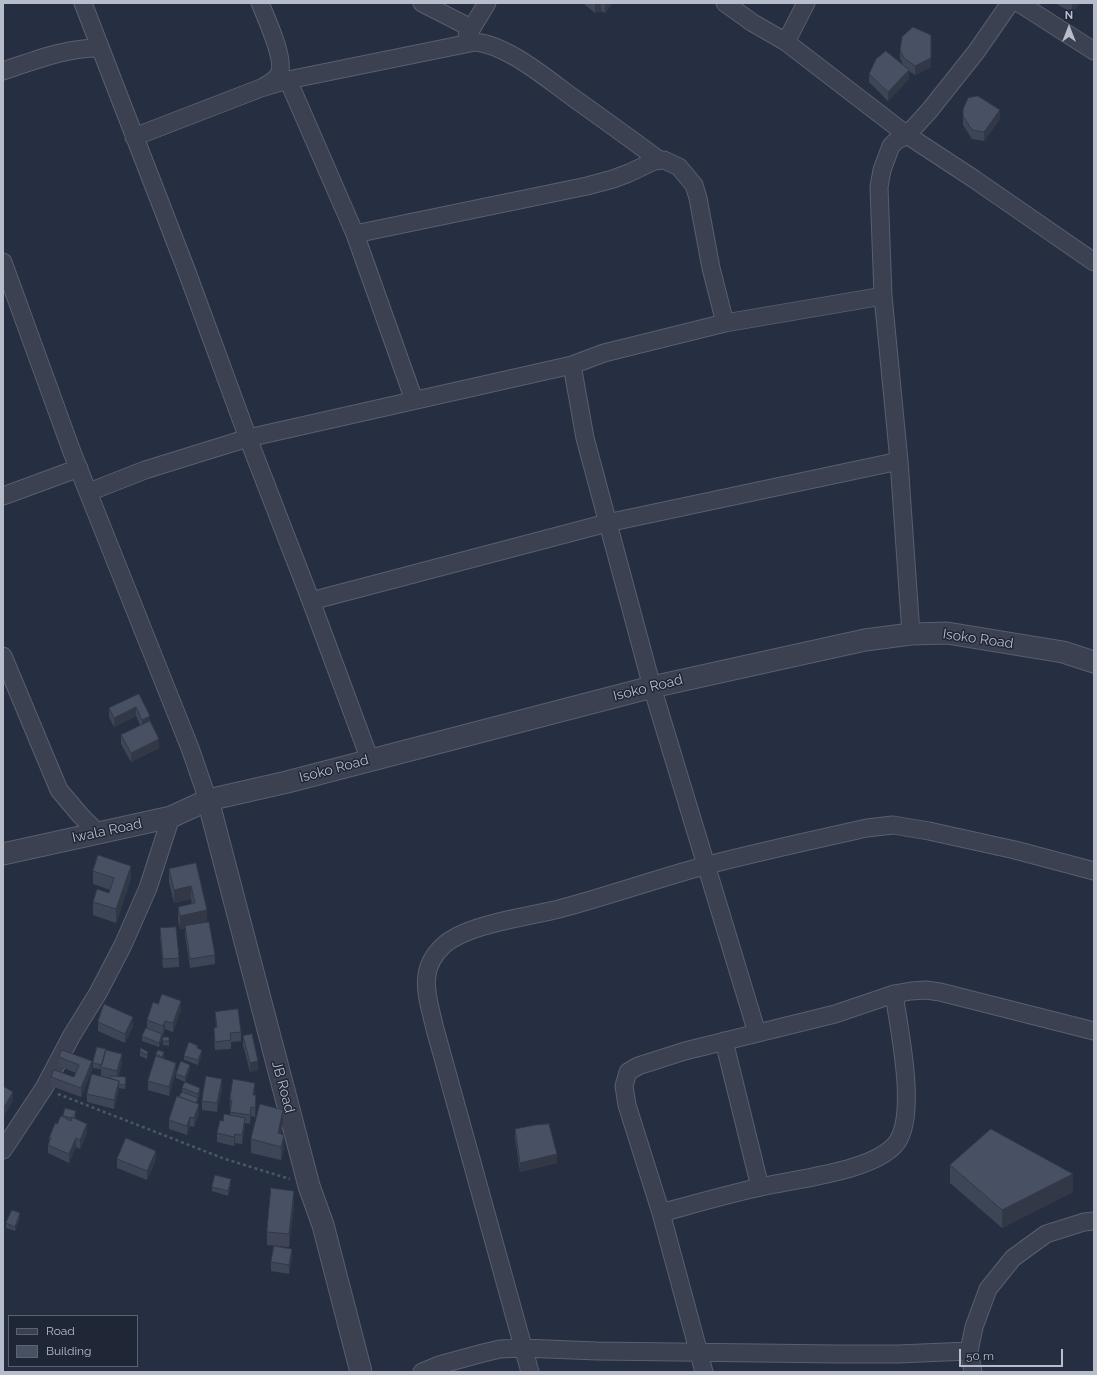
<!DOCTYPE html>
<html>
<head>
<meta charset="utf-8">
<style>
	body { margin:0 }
	#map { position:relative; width:1097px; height:1375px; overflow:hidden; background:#262f41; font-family:Raleway,sans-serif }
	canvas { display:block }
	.frame { position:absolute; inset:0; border:4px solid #b7bdcb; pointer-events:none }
	.legend { position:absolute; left:8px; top:1315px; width:130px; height:52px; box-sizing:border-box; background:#1f2636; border:1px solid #5c6272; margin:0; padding:5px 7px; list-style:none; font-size:12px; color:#b7bdcb }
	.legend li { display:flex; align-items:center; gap:8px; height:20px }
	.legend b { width:20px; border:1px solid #5c6272 }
	.north { position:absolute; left:1049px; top:8px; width:40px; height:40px; -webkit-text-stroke:3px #1f2636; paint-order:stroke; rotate:0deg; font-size:11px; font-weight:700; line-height:16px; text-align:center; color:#b7bdcb }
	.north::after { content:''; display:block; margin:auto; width:14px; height:18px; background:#b7bdcb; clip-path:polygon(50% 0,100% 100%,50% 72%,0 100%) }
	.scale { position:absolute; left:959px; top:1349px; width:104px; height:18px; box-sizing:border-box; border:2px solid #b7bdcb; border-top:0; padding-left:5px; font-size:12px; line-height:14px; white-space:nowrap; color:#b7bdcb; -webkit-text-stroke:3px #1f2636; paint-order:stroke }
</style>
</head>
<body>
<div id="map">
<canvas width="1097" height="1375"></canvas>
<div class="frame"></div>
<ul class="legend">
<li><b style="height:5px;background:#3b4150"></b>Road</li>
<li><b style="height:11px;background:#485064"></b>Building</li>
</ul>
<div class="north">N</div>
<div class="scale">50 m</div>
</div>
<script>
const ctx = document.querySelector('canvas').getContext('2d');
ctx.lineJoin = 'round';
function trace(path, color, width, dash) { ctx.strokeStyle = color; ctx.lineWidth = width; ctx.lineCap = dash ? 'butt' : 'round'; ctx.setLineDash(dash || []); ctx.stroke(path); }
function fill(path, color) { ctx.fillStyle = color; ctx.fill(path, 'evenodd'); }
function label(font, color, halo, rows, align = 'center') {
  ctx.font = font + ' Raleway,sans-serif'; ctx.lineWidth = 3; ctx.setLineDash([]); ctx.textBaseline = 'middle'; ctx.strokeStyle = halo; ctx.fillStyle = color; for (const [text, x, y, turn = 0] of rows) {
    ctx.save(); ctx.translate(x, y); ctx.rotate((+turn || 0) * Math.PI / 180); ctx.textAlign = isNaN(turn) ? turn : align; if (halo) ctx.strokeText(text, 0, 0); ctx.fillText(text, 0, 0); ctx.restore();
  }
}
const minor = new Path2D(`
	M83 3 187 272 248 438 311 601 370 760
	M260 3C266 18 286 60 279 74 276 80 270 83 265 86
	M422 3 471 28
	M725 3 753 23 786 42 907 135 974 179 1094 262
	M1019 3 1094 51
	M467 36 487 3
	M786 42 806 3
	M3 71C36 60 64 48 100 48
	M288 80 355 234 414 400
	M134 137 261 88 288 80 475 42C508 45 547 79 575 99 603 119 631 139 659 160
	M355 234 587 186 613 179 629 173 654 161 664 160 679 167 694 185 698 198 711 268 725 323
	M3 262 72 452 190 748 208 800
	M572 365 585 438 652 687 757 1033
	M89 492 145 470 248 438 572 365 604 353 725 323 883 296
	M3 496 79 468
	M311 601 607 523 899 461
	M911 634 899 461 883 296 879 187 882 170 891 146 896 141 907 135 929 111 976 52 1010 3
	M3 656 59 790 81 816 98 833
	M724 1041 760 1187
	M3 1150 44 1088 72 1035 98 993 123 945 148 888 171 817
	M661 1213C694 1204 728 1194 761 1187 794 1179 882 1171 899 1139 916 1107 899 1029 894 994
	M422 1372 439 1365 483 1353 500 1349 523 1348 597 1351 838 1354H898L969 1351
	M530 1372 435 1029C428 998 416 970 444 945 468 924 527 917 559 909 608 896 656 879 704 866 758 852 813 840 867 828L893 825 929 831 1015 850 1094 871
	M704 1372 661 1213 627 1105 624 1086 628 1072 638 1066 685 1051 835 1014 894 994 911 991 926 990 940 992 1094 1031
	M973 1372 969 1351 974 1327 988 1289 1013 1258 1046 1234 1084 1222 1094 1221`);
const tertiary = new Path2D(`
	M208 800 309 1186 323 1225 361 1372
	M3 854 171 817 208 800 287 782 652 687 865 640 911 634 947 633 1063 652 1094 662`);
trace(minor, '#585f6e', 19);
trace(tertiary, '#585f6e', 23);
trace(new Path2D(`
	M58 1094 225 1159 290 1179`), '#47595e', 2.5, [3, 3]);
trace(minor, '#3b4150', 17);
trace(tertiary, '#3b4150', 21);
fill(new Path2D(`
	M584 3H613L605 13 601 11 595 13 584 4Z
	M1055 3H1080L1072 13Z
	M900 50 931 67 915 75 909 71V79L888 101 869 82V74L903 65 900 58Z
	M963 109 1000 119 984 141 972 139 963 125Z
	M139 694 150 722 159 748 131 762 121 744V735L140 725 136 716 114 727 109 717V708Z
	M196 863 207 922 215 955V964L190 968 185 935V928L180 929 178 920V907L192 904 191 899 174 903 169 882V869Z
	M93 871 131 879 116 923 93 915V902L109 893 110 890 93 884Z
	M160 928 179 958V967L163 968 160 937Z
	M158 1004 181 1010 173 1032 165 1029 163 1035H162V1039L159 1047 142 1041V1036L147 1028V1020Z
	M215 1012 241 1032V1041L231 1042V1049L215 1050 214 1037V1028L216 1027Z
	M98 1022 133 1026 125 1043 98 1031Z
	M243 1036 258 1070 250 1072 243 1045Z
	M163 1041 169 1042V1046L163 1045Z
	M141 1048 148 1056 147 1059 140 1056V1051Z
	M106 1052 122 1063 118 1077 126 1082 125 1089 119 1088 114 1109 87 1102V1094L110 1078 101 1076V1069L93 1068V1063Z
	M156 1054 164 1057V1058L176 1071 169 1096 148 1090V1081L156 1056Z
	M202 1055 198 1065 184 1060V1056Z
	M59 1057 92 1070 81 1097 51 1086V1077H74L76 1073 59 1066Z
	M190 1069 185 1082 176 1078V1074Z
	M182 1088 200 1093 198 1099 197 1103 199 1113 194 1127 190 1126 187 1135 169 1129V1120L179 1097 182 1092Z
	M222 1088 217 1112 202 1110V1101Z
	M255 1092 254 1095 256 1104 255 1117 251 1116 250 1124 245 1123V1127L242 1144 235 1143 234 1146 217 1142V1133L223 1121 230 1115 231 1109 230 1108V1100Z
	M63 1116H76L75 1119 87 1133 80 1149 76 1147 69 1163 48 1153V1145L49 1142V1138L57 1124 63 1117Z
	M283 1123 281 1134 284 1148 281 1160 251 1153V1139Z
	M515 1129 557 1163 520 1172 515 1138Z
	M117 1159H156L147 1180 117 1168Z
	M950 1165 1073 1192 1002 1228 950 1183Z
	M231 1184 228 1196 212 1191V1187Z
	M294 1204 289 1247 267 1245V1232Z
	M20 1217 15 1231 6 1228V1223Z
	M292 1258 289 1274 271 1271V1262Z`), '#3e4556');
fill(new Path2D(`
	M598 3H601V11L595 13V4Z
	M606 3H613L605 13V4Z
	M1073 3H1080L1072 13V5Z
	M931 58V67L915 75V66Z
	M909 70V79L888 101V92Z
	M1000 110V119L984 141V132Z
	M136 707V716L114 727V718Z
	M150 716V724L142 729V720Z
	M159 739V748L131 762V753Z
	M131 866V879L116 923V909Z
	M191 886V899L174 903V890Z
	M207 910V923L185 926V928L180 929V916Z
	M181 1001V1010L173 1032V1023Z
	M133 1017V1026L125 1043V1034Z
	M165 1021V1029L163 1035V1026Z
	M162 1034V1039L159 1047V1043Z
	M202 1050V1055L198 1065V1060Z
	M148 1052V1056L147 1059V1055Z
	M164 1052V1057L162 1062V1057Z
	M122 1054V1063L117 1080V1071Z
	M92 1061V1070L81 1097V1088Z
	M258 1061V1070L250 1072V1063Z
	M176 1063V1071L169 1096V1087Z
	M190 1065V1069L185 1082V1077Z
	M222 1079V1088L217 1112V1103Z
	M119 1081V1090L114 1109V1100Z
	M255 1083V1092L253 1104V1095Z
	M200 1088V1093L198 1099V1094Z
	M13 1092V1101L4 1116V1107Z
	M256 1095V1104L255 1117V1108Z
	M199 1104V1113L194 1127V1118Z
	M251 1107V1116L250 1124V1115Z
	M283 1110V1123L278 1147V1133Z
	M190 1117V1126L187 1135V1126Z
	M245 1118V1127L242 1144V1135Z
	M87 1124V1133L80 1149V1140Z
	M235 1134V1143L234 1146V1137Z
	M284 1135V1148L281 1160V1147Z
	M76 1138V1147L69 1163V1154Z
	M156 1151V1159L147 1180V1171Z
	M557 1154V1163L520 1172V1163Z
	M1073 1174V1192L1002 1228V1210Z
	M231 1179V1184L228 1196V1191Z
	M294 1191V1204L289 1247V1234Z
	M20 1213V1217L15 1231V1227Z
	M292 1249V1258L289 1274V1265Z`), '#323846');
const building = new Path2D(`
	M913 27 931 35V58L915 66 904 58 900 50 902 37Z
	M886 51 909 70 888 92 869 74 876 59Z
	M978 96 1000 110 984 132 972 130 963 116V109L968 98Z
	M139 694 150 716 142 720 136 707 114 718 109 708Z
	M150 721 159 739 131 753 121 735Z
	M98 855 131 866 116 909 93 902 97 889 109 893 114 878 93 871Z
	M196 863 207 910 180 916 178 907 195 903 191 886 174 890 169 869Z
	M209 922 215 955 190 959 185 926Z
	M176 927 179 958 163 959 160 928Z
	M162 994 181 1001 173 1023 165 1021 163 1026 147 1020 153 1002 158 1004Z
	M104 1004 133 1017 125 1034 98 1022Z
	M238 1009 241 1032 230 1033 231 1040 215 1042 214 1028 217 1027 215 1012Z
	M146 1028 162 1034 159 1043 142 1036Z
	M252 1034 258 1061 250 1063 243 1036Z
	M163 1037H169V1041H163Z
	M189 1042 198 1046 197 1048 202 1050 198 1060 184 1056Z
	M97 1047 106 1049 102 1065 93 1063Z
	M141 1048 148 1052 147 1055 140 1051Z
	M62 1050 92 1061 81 1088 51 1077 54 1070 74 1077 79 1065 59 1057Z
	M106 1050 122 1054 117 1071 101 1067Z
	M158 1050 164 1052 162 1057 156 1054Z
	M156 1056 176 1063 169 1087 148 1081Z
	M181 1061 190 1065 185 1077 176 1074Z
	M92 1074 119 1081 114 1100 87 1094Z
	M111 1076 126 1077 125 1085 119 1084V1081L110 1078Z
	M206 1076 222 1079 217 1103 202 1101Z
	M233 1079 255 1083 253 1095H256L255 1108 251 1107 250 1115 230 1112 232 1100H230Z
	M185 1082 200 1088 198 1094 182 1088Z
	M3 1086 13 1092 4 1107H3Z
	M182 1092 198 1098 196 1103 179 1097Z
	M177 1096 199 1104 194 1118 190 1117 187 1126 169 1120Z
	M260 1104 283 1110 278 1133 284 1135 281 1147 251 1139Z
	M65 1108 76 1111 74 1118 72 1117V1118L63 1116Z
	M224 1114 245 1118 242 1135 235 1134 234 1137 217 1133 220 1120 223 1121Z
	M61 1116 71 1121 72 1117 87 1124 80 1140 76 1138 69 1154 48 1145 51 1138H49L55 1123 57 1124Z
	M549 1124 557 1154 520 1163 515 1129 535 1125Z
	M991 1129 1073 1174 1002 1210 950 1165Z
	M126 1138 156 1151 147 1171 117 1159Z
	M215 1175 231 1179 228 1191 212 1187Z
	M271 1188 294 1191 289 1234 267 1232Z
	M12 1210 20 1213 15 1227 6 1223Z
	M274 1246 292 1249 289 1265 271 1262Z`);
fill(building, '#485064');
trace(building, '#323846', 1);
label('14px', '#b7bdcb', '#1f2636', [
	["Isoko Road",978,639,8],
	["Isoko Road",648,688,-14],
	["Isoko Road",334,769,-15],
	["Iwala Road",107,831,-12],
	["JB Road",283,1087,75]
]);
</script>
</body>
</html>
